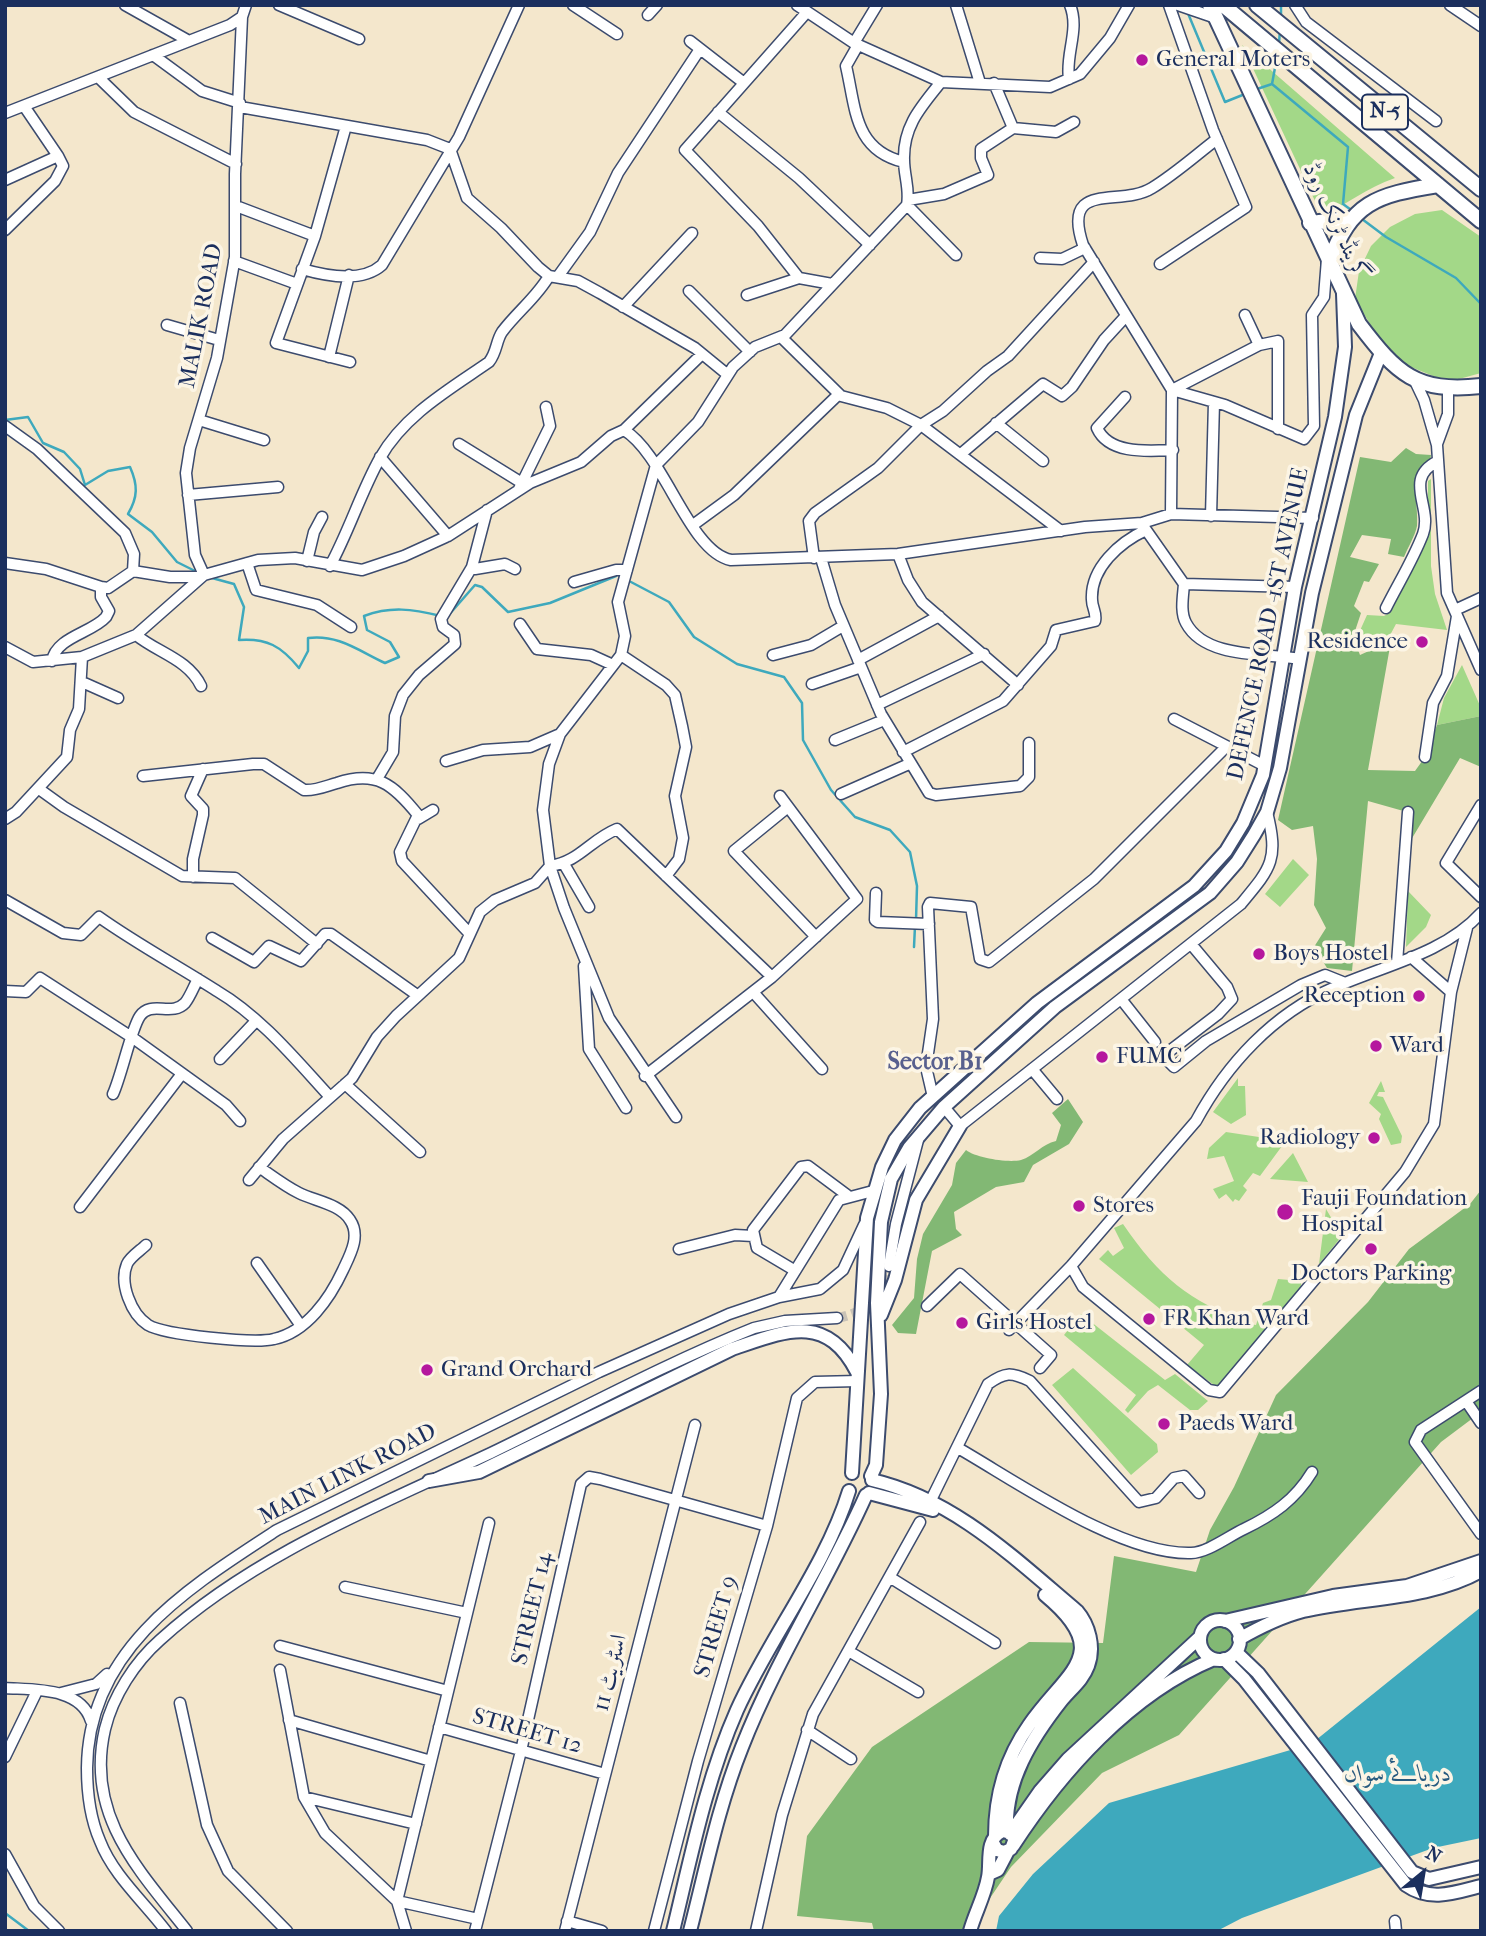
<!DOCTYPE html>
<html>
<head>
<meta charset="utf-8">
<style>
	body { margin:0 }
	#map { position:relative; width:1486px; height:1936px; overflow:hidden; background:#f4e7cc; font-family:"IM FELL French Canon",serif }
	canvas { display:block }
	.frame { position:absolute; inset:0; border:7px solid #1b2f5e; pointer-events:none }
	.north { position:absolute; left:1388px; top:1838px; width:70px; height:70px; -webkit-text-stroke:5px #fcf5e5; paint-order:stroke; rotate:30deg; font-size:19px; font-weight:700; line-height:28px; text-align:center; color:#1b2f5e }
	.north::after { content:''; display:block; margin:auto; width:24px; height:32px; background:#1b2f5e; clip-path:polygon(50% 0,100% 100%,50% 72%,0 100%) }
</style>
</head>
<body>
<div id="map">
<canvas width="1486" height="1936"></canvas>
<div class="frame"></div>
<div class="north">N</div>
</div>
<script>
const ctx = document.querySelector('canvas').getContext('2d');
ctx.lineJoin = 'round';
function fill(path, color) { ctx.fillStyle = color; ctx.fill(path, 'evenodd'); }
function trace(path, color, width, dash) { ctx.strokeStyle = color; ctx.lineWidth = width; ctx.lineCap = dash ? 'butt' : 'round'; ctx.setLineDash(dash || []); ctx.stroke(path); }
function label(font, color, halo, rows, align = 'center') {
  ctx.font = font + ' "IM FELL French Canon",Amiri,serif'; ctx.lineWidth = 7; ctx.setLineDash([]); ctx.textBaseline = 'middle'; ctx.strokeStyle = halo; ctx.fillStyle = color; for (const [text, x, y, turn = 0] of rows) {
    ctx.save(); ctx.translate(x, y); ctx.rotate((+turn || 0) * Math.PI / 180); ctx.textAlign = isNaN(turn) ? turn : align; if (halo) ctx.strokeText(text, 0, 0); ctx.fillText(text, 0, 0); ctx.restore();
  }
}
fill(new Path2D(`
	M1242 45 1395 178C1366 188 1348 204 1322 216Z
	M1442 210 1481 237V373L1448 382 1401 363 1385 349 1355 299 1359 271 1371 246 1390 227 1415 214Z
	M1431 479V566L1435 594 1447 630 1396 624 1388 639 1372 647 1358 635 1367 615 1384 616 1391 612 1428 530V481Z
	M1462 665 1481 708V716L1437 725 1444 698Z
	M1293 859 1309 875 1280 907 1265 894Z
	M1408 891 1431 915 1426 927 1406 947Z
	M1238 1078V1086H1245L1246 1115 1231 1124 1213 1112Z
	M1381 1081 1385 1092H1379L1377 1096 1383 1097 1402 1136 1401 1143 1391 1145 1379 1119 1381 1114 1369 1103Z
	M1226 1132 1272 1139 1282 1146 1260 1176 1253 1173 1243 1186 1247 1190 1239 1201 1235 1199 1233 1202 1226 1194 1219 1199 1213 1189 1234 1181 1224 1156 1207 1159 1209 1148Z
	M1293 1153 1308 1182 1270 1179Z
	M1326 1209 1342 1236 1319 1264Z
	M1123 1224C1160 1278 1188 1300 1249 1324L1256 1325 1263 1303 1271 1300 1278 1279 1301 1281V1287L1218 1388 1187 1365 1204 1345 1099 1259 1108 1250 1113 1256 1124 1248 1114 1228Z
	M1081 1314 1165 1380 1175 1374 1208 1401 1198 1410H1190L1158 1385 1148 1391 1128 1413 1125 1410 1136 1395 1064 1335Z
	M1073 1368 1157 1444 1158 1452 1131 1475 1052 1385Z`), '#a3d888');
fill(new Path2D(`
	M1406 448 1416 454 1431 455 1430 463C1408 476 1419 504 1417 526 1415 536 1408 547 1404 557L1388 554 1391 539 1362 535 1350 557 1379 564 1369 582 1364 581 1354 606 1361 613 1353 637 1360 655 1391 641 1368 770 1415 771 1425 757 1437 725 1481 716V767L1460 758 1405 850 1407 812 1368 801 1352 971 1327 968 1314 947 1326 928 1314 905 1317 859 1313 826 1292 830 1278 820 1360 457 1391 462Z
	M1068 1099 1083 1122 1069 1144 1033 1165 1024 1182 996 1187 954 1212 956 1229 962 1235 932 1251 916 1334 898 1333 892 1325 914 1298 917 1259 923 1234 952 1185 956 1163 966 1150C976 1158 1008 1163 1021 1160 1034 1156 1042 1144 1056 1141L1061 1125 1052 1113Z
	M1481 1190V1412L1441 1442 1179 1735 1102 1773 1011 1867 976 1919V1931H874L872 1923 797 1916 807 1836 872 1747 1029 1642 1103 1643 1114 1556 1196 1572 1210 1530 1234 1487 1276 1395 1368 1302 1409 1249 1470 1204Z`), '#82b874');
fill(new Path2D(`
	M1481 1607V1838L1433 1848 1242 1918 1217 1931H996L999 1916 1033 1874 1109 1803 1311 1744Z`), '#3ea9bd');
trace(new Path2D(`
	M1187 11 1225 102 1245 94
	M1281 16V5
	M1279 44 1280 29
	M1272 84 1277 57
	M1254 90 1272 84 1348 147 1343 204 1354 212
	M1362 219 1386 237 1456 278 1481 304
	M5 420 28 417 43 443 64 452 80 469 85 485 108 471 130 467C138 485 138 497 128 514L152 532 177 562 195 571
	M212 578 234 584 244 607 239 640C267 638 281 646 299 668L308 651V638C338 634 359 651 385 663L399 657 390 642 367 630 364 616C391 606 412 609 441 616
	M631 582 669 602 694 637 737 664 784 677 802 703 803 740 831 790 855 817 890 830 910 852 917 886 916 920
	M447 617 475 585 482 587 508 612 550 603 616 576
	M914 947 915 926
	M5 1913 29 1931`), '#3ea9bd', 2.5);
trace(new Path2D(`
	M837 1318C869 1312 881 1297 889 1266`), '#c9c2b6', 10, [10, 5]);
const minor = new Path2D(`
	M125 5 189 41
	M279 5 359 39
	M573 5 617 34
	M797 5 854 43 941 82 1050 87 1080 74 1110 38 1129 5
	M956 5 980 83
	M1178 5 1216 18
	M1295 5 1306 22 1436 121
	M1450 5 1481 26
	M807 12 685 150 758 226 799 278 832 284
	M648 15 657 5
	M690 41 744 83
	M854 43 877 5
	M858 45 846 66C856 109 854 150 904 162
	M153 55 202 91 240 103
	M98 77 134 112 236 164
	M1069 79C1065 54 1080 30 1070 5
	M240 107 427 140 450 149
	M718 112 799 178 870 245
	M5 113 230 25 242 17 246 5
	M346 126 315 236 276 343 350 362
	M1013 128 1056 132 1074 122
	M450 149 467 198 501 228 538 267 549 276 578 281 600 293 695 348 728 375
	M5 180 58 156 24 106
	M908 200 944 194 988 175 981 158V149L1013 128 994 83
	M907 205 956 255
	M236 206 315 236
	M5 230 55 181 63 166 58 156
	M1040 258 1062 259 1085 248
	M234 261 297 284
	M1160 264 1246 207 1213 130 1169 5
	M302 269C326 276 362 283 382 265L459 137 519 5
	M559 275 590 232 618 173 700 49
	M689 291 750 352
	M747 295 799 278
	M623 307 692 233
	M1245 315 1259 345
	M167 325 219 340
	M781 337 841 396 887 408 921 425 1061 531
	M329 357 349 275
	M1414 379 1424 400 1437 445 1447 593 1481 670
	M1172 390 1225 405 1304 439 1314 426 1312 315 1324 297 1327 259
	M1172 390 1259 345 1278 341V429
	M1125 397 1097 428C1109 455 1149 451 1173 450
	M199 420 264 440
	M996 423 1043 461
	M5 426 37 449 125 533 134 554 133 571
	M624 430 702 354
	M459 444 522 483
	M1437 444 1448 414V390
	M962 453 1043 384 1062 396 1072 387 1104 340 1126 316
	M380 457 448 536
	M519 489 550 426 546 407
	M188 495 278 487
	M487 510 472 567 475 569 505 564 515 569
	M1171 514 1172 390 1083 245C1061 179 1120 208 1152 188 1175 174 1196 155 1217 139
	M1211 516 1214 402
	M693 525 734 495 839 394
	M1144 527 1184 584 1295 587
	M898 554 908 580 922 602 1018 685
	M814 558 809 521 815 513 878 468 921 425 943 411 987 371 1008 356 1094 262
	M821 558 835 605 881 714 929 793 936 795 1020 786 1029 777V743
	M307 561 314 532 322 517
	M5 563 46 569 101 587 108 588 133 571 170 577H201
	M247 563 256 590 317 605 351 627
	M330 566C349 531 361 492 380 458 404 415 450 389 489 362 497 352 496 341 502 332 517 312 537 297 549 276
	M204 575 195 555 186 473 190 448 217 358 235 257V174L242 17
	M574 582 616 570H627
	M1184 584C1183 597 1180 612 1186 623 1205 659 1266 653 1300 659
	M1386 608C1398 584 1413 560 1423 534 1433 507 1402 479 1438 461
	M1455 610 1481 598
	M520 624 537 649 591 655 613 665
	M136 635C158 653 188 659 201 686
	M5 647 33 662 82 657 136 635 204 575 258 560 295 558 362 570 404 556 448 536 530 483 581 462 611 436 624 430C665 455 689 552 731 560L898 554 1085 527 1142 523 1171 514 1313 518
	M621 655 666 685 675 695 682 726 686 747 675 796 683 838 679 859 666 876
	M773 655 811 645 843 626
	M858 660 939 616
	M52 661C56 637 92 633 106 617L109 611 101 597V587
	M82 682 118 698
	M812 684 861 667
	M877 705 984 654
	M1174 719 1265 766
	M835 740 884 720
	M903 752 1003 701 1051 646 1056 630 1095 621C1097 613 1092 608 1092 600 1090 568 1120 542 1146 530
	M1425 757 1433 703 1447 676 1457 616
	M446 761 483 750 530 747 560 734
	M143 776 253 764H264L304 790C316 791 326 786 337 783 376 770 393 784 418 815L400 852 402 861 469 933
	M377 779 393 752 395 716 403 695 419 675 455 644 454 635 443 627 441 619 472 567
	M39 789 64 807 182 876 235 878 317 944
	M841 794 909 764
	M1481 805 1446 863 1481 897
	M788 807 734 851 816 937
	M5 819 16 812 67 757 70 730 79 709 82 657
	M418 819 433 810
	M564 864 589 907
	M193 877V859L203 815V809L191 796 203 769
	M876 893 875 920 878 922 929 924
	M5 900 63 933 81 935 99 917C137 944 178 966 217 991 261 1017 296 1060 330 1097
	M212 938 254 962 269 946 301 961 325 934H331L417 995
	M1191 944 1227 987 1232 999 1218 1014 1167 1053 1165 1058 1174 1067 1206 1041 1301 985 1325 975 1345 983
	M1411 957 1451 992
	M1397 963 1408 812
	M584 966 589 1049 626 1108
	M5 991 26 992 40 978 133 1038 226 1105 240 1121
	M753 992 822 1069
	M1121 999 1155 1042
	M220 1059 255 1022
	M1032 1069 1057 1099
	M645 1076 772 977 857 899 780 796
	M345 1084 420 1152
	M113 1094C122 1074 131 1029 140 1016 151 1000 172 1017 185 1003 190 997 194 986 198 979
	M933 1097 926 1067 933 1019 928 907 930 903 971 907 980 959 989 962 1094 879 1226 747
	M944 1107 960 1126 1241 904C1271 868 1279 860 1267 812
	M676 1117 609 1018 564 908 550 866 543 810 549 764 560 734 621 655 625 636 618 602 656 465 698 422 733 367 755 347 785 335 907 205C910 189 904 176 904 160 903 126 921 107 941 82
	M249 1180 283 1139 352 1078 377 1037 396 1016 459 958 480 912 495 900 535 883 550 866C579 862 590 840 617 829L772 977
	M80 1207 181 1075
	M146 1245C141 1250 130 1257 127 1264 119 1283 131 1314 148 1325 165 1335 255 1344 274 1339 307 1332 330 1298 343 1270 350 1255 361 1236 350 1220 340 1204 315 1201 299 1193 285 1186 272 1176 259 1167
	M679 1249 735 1235 753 1236
	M257 1263 301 1326
	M889 1266 896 1224 918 1140
	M1071 1266 1083 1287 1209 1390 1220 1392 1405 1172 1434 1124 1451 992 1467 928
	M794 1270 757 1248 753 1230 801 1167 808 1166 847 1195
	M779 1297 839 1200 873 1191
	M927 1306 960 1274 1051 1355 1040 1368
	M1009 1330 1071 1266 1196 1121C1227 1064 1273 1014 1333 988 1382 966 1444 954 1481 913
	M1481 1391 1421 1430 1415 1442 1481 1534
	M1466 1401 1481 1423
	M958 1448C1019 1483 1121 1555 1191 1553 1207 1553 1229 1536 1244 1529 1273 1515 1295 1500 1312 1472
	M931 1500 988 1384C1005 1372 1011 1372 1030 1381L1139 1502 1156 1498 1174 1478 1184 1476 1199 1493
	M891 1578 995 1643
	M345 1587 467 1613
	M280 1646 448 1691
	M850 1652 918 1692
	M280 1670 304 1797 325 1833 397 1901 406 1931
	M5 1688C34 1690 81 1687 91 1721
	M61 1693 96 1684 107 1674
	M180 1703 207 1825 228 1871 287 1931
	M289 1720 431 1761
	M439 1727 605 1774
	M807 1730 851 1759
	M5 1757 37 1691
	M304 1797 416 1824
	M5 1854 34 1906 59 1931
	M478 1919 397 1901 489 1523
	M567 1921 602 1931
	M1395 1921 1396 1931
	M166 1931C144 1902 113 1875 100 1841 90 1818 87 1792 87 1768 88 1649 188 1588 277 1530L599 1372 729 1314 779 1297 820 1289 843 1270 864 1225
	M187 1931C138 1869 85 1815 105 1729 113 1696 135 1662 160 1640 253 1555 378 1506 491 1453 578 1411 664 1364 754 1328L785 1321 837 1318
	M475 1931 521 1751 581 1484 589 1477 600 1479 767 1526
	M565 1931 695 1425
	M654 1931 698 1761 767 1526 797 1398 815 1382 858 1381
	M756 1931 782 1815 813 1714 920 1522`);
const major = new Path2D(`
	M881 1315 895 1280 916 1200 960 1126
	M852 1473 867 1218 882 1167 895 1140 920 1108 1037 1003 1194 886 1226 851 1243 823 1263 775 1295 587 1335 417 1345 347 1343 294
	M871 1476 876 1465 881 1394 877 1303 881 1222 891 1179 909 1148 944 1107 1055 1007 1210 893 1237 862 1254 835 1267 812 1280 768 1312 593 1356 415 1381 353
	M872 1480C954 1499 1014 1558 1077 1611 1089 1625 1095 1647 1088 1666 1083 1680 1071 1689 1062 1700 1032 1738 1004 1782 1007 1832
	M429 1481 479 1472 732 1349C785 1331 826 1312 857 1372
	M869 1493 933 1510
	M1200 1640a20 20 0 1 1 40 0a20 20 0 1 1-40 0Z
	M1225 1621 1333 1596 1407 1586 1481 1561
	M1239 1639C1260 1627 1280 1617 1303 1611 1362 1597 1427 1601 1481 1571
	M1236 1652 1258 1673 1412 1872 1429 1879 1481 1867
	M1224 1659 1244 1679 1406 1885C1430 1902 1454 1893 1481 1886
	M1010 1834 1040 1791 1068 1759 1200 1637
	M995 1836C995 1795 1005 1759 1029 1725 1066 1671 1116 1654 1045 1595
	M993 1843 997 1850 1004 1852 1011 1849 1014 1841
	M1013 1846C1061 1772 1130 1694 1214 1659
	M989 1874 998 1870 1008 1851
	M673 1931C691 1857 706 1780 737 1710 770 1637 826 1566 849 1491
	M690 1931C706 1869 718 1807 742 1747 776 1660 828 1580 866 1495
	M970 1931C975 1913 985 1895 988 1877 991 1863 985 1840 1001 1832`);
const highway = new Path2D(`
	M1210 5 1359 324C1397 374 1416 393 1481 386
	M1223 5 1481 221
	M1257 5 1481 189
	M1310 223 1348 219
	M1329 263C1351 202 1376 195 1438 185`);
trace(minor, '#3c4b6e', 13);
trace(major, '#3c4b6e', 16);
trace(highway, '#3c4b6e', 18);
trace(minor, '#fff', 10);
trace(major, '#fff', 12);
trace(highway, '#fff', 14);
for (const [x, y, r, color] of [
	[1142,60,7,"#b5179e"],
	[1422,642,7,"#b5179e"],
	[1259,954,7,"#b5179e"],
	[1419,996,7,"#b5179e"],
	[1376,1046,7,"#b5179e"],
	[1102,1057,7,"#b5179e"],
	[1374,1138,7,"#b5179e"],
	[1079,1206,7,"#b5179e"],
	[1285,1212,9,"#b5179e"],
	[1371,1249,7,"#b5179e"],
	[1149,1319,7,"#b5179e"],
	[962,1323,7,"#b5179e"],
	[427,1370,7,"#b5179e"],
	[1164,1424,7,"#b5179e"]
]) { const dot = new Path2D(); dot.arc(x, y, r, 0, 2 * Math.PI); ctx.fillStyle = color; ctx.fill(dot); trace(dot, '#fcf5e5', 2.5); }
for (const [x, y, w] of [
	[1385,112,46]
]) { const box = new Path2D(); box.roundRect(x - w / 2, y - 17.5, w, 35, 5); ctx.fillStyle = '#fcf5e5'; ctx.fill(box); trace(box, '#1b2f5e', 2); }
label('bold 21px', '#1b2f5e', null, [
	["N-5",1385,112]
]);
label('23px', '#1b2f5e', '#fcf5e5', [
	["General Moters",1156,60],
	["Residence",1408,642,"right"],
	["Boys Hostel",1273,954],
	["Reception",1405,996,"right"],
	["Ward",1390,1046],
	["FUMC",1116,1057],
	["Radiology",1360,1138,"right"],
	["Fauji Foundation",1301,1199],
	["Hospital",1301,1225],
	["Stores",1093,1206],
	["Doctors Parking",1371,1274,"center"],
	["FR Khan Ward",1163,1319],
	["Girls Hostel",976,1323],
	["Grand Orchard",441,1370],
	["Paeds Ward",1178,1424]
], 'left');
label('23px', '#1b2f5e', '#fcf5e5', [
	["گرینڈ ٹرنک روڈ",1335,222,65],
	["MALIK ROAD",202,316,-79],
	["DEFENCE ROAD -1ST AVENUE",1269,624,-78],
	["MAIN LINK ROAD",348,1475,-27],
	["STREET 14",533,1609,-77],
	["STREET 9",717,1627,-74],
	["اسٹریٹ 11",611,1673,-76],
	["STREET 12",527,1732,16]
]);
label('bold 24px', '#58608e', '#fcf5e5', [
	["Sector B1",935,1063]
]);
label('italic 24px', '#275a7f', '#fcf5e5', [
	["دریائے سواں",1398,1775]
]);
</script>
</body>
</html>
